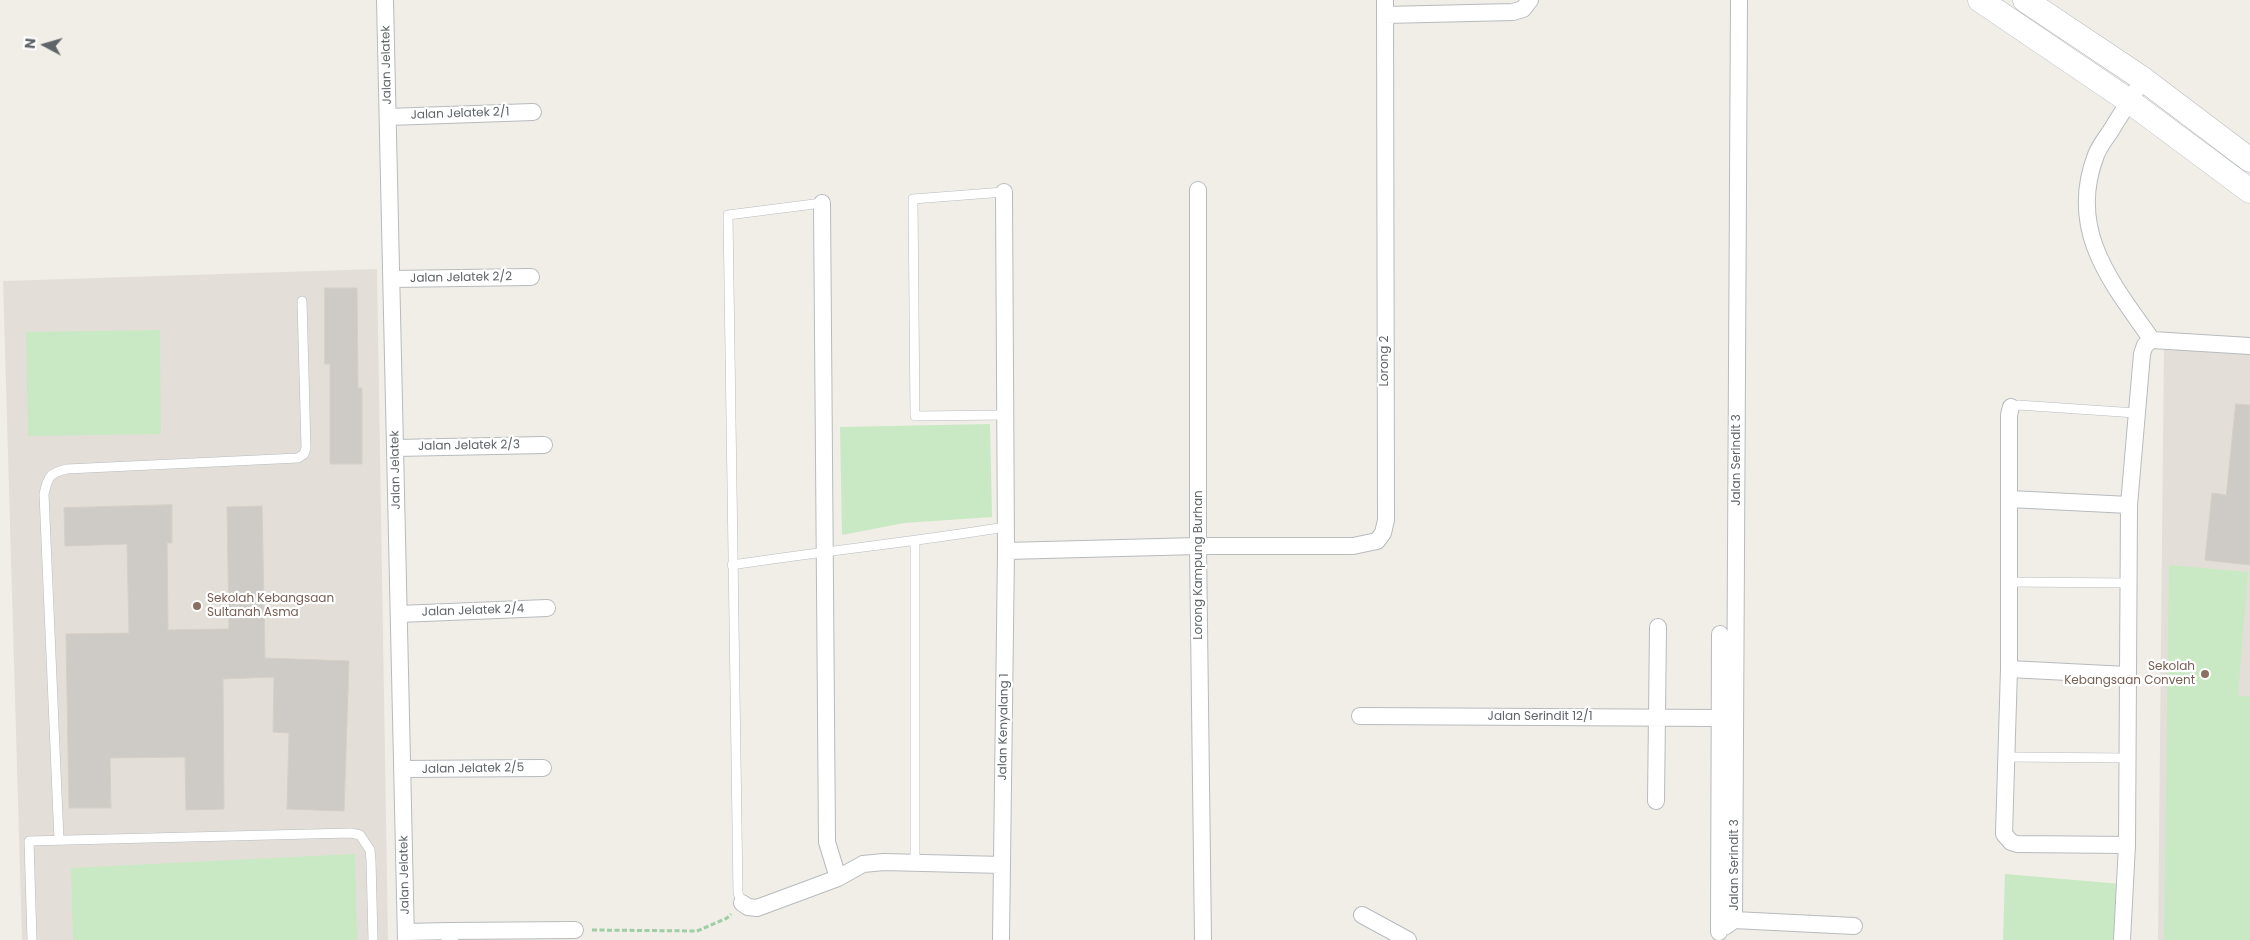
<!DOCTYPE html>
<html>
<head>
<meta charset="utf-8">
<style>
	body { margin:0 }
	#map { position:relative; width:2250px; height:940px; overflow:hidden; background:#f1eee7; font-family:Poppins,sans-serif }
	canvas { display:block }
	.north { position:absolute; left:20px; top:20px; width:50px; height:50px; -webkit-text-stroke:4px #fff; paint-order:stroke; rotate:276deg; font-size:14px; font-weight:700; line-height:20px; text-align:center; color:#5e6468 }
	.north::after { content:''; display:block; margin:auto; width:18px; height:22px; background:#5e6468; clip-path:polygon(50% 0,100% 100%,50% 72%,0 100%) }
</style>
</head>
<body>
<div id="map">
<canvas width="2250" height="940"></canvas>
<div class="north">N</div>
</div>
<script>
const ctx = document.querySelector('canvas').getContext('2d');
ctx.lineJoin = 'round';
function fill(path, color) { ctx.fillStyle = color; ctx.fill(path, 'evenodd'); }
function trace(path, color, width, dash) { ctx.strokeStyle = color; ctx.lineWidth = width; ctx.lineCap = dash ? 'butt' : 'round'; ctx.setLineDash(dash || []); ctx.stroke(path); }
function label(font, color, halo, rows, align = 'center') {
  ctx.font = font + ' Poppins,sans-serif'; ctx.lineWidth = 4.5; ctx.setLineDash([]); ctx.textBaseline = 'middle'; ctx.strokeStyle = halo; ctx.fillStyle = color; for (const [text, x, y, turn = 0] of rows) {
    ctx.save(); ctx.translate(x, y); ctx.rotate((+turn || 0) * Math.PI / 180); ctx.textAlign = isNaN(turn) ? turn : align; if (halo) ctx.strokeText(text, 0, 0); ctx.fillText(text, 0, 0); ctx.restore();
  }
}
fill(new Path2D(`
	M377 269 388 940H22L3 281Z
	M2164 345 2250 354V940H2158Z`), '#e3dfd8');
fill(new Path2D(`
	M160 330 161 434 28 436 26 332Z
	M990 424 992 517 904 523 842 535 840 427Z
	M2169 565 2248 572 2238 695 2250 697V940H2164Z
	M355 854 357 940H73L71 868Z
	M2005 874 2121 884 2117 940H2003Z`), '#c8e9c3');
const building = new Path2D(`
	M325 288H357L358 388H362V464H330V364H325Z
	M2236 404 2250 405V565L2205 560 2212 493 2226 495Z
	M172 505V543H167L168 630 229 629 227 507 262 506 265 658 349 661 344 811 287 809 289 733 273 732 274 677 223 679 224 809 186 810 185 757 110 758 111 808H69L66 634 129 633 127 544 65 546 64 508Z`);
fill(building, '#cecbc6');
trace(building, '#d6cfc5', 1);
const lane = new Path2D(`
	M1004 192 913 199 915 416 1005 415
	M2011 407 2018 405 2136 413
	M915 542V863
	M732 565C823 551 915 542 1005 527
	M2009 582 2129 583
	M2007 757 2128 758
	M59 840 44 494C48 476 50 473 67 469L298 458 304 454 306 448 302 301
	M742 903 738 893 728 215 822 203
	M32 940 29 841 351 833 360 835 370 850 371 860 373 940`);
const street = new Path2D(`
	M385 0 406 940
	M1385 15 1513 12 1523 9 1530 0
	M2143 79C2132 97 2121 114 2110 132 2105 139 2099 147 2096 155 2067 230 2111 282 2152 340L2250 346
	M388 117 533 112
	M1198 190V546L1203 940
	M822 203 827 842 838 878
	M392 279 531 277
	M2011 407 2009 415V669L2004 834 2011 842 2017 844 2127 845
	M395 448 544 445
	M2010 499 2129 505
	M1006 551 1198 546H1353L1377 541 1383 533 1386 520 1385 0
	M399 614 547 608
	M2009 669 2127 675
	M1360 716 1719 718
	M402 769 543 768
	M1656 801 1658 627
	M742 903 748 907 757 908 838 878 863 864 884 862 1002 865
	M1362 915 1408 940
	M1734 920 1739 0
	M1726 926 1734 920 1854 926
	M449 931 575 930
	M406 932 449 931 450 940
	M1719 932 1720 634
	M1001 940 1006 551 1004 192
	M2122 940 2127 845 2129 505 2142 354 2145 345 2152 340`);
const secondary = new Path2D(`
	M1980 0 2129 101 2250 191
	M2025 0 2143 79 2250 160`);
trace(lane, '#b7bbbe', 10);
trace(street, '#b7bbbe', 18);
trace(secondary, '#b5bbbf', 25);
trace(new Path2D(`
	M592 930 697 931 727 918 731 914`), '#9dcea5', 3, [5, 2.5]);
trace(lane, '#fff', 9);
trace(street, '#fff', 16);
trace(secondary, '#fff', 24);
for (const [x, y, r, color] of [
	[197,606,5,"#8d6e63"],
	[2205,674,5,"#8d6e63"]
]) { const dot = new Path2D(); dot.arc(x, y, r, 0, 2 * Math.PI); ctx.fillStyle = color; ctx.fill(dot); trace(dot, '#fff', 2); }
label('12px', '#5e6468', '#fff', [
	["Jalan Jelatek",387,65,-91],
	["Jalan Jelatek 2/1",460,114,-2],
	["Jalan Jelatek 2/2",461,278,-1],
	["Lorong 2",1385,361,-90],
	["Jalan Jelatek 2/3",469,446,-1],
	["Jalan Serindit 3",1737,460,-90],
	["Jalan Jelatek",396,470,-91],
	["Lorong Kampung Burhan",1199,565,-90],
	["Jalan Jelatek 2/4",473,611,-2],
	["Jalan Serindit 12/1",1540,717],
	["Jalan Kenyalang 1",1004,727,-89],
	["Jalan Jelatek 2/5",473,769,-1],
	["Jalan Serindit 3",1735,865,-90],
	["Jalan Jelatek",405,875,-91]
]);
label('12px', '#785e54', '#fff', [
	["Sekolah Kebangsaan",207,599],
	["Sultanah Asma",207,613],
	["Sekolah",2195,667,"right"],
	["Kebangsaan Convent",2195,681,"right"]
], 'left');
</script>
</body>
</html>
